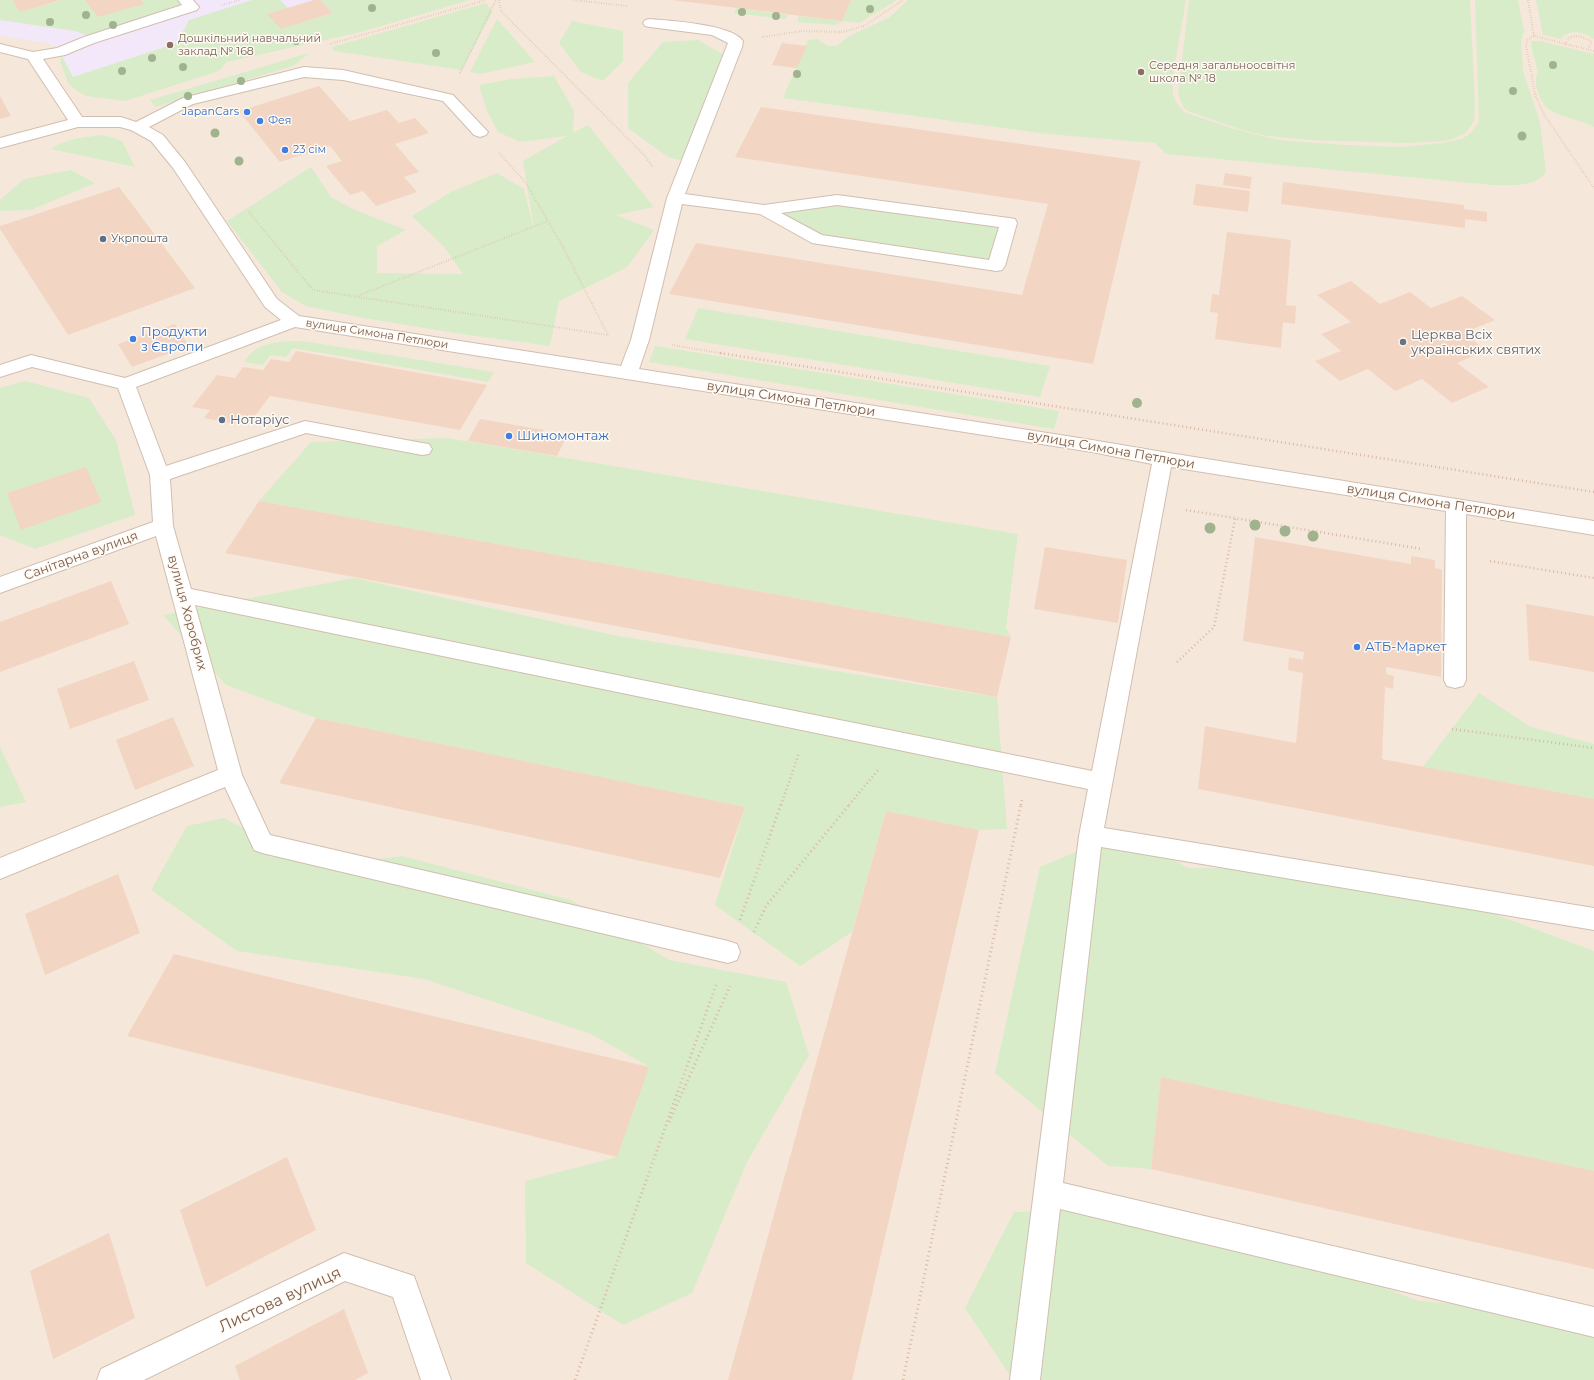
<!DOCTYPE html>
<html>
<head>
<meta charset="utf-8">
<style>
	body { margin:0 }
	canvas { display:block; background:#fdf6ec }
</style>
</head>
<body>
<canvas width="1594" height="1380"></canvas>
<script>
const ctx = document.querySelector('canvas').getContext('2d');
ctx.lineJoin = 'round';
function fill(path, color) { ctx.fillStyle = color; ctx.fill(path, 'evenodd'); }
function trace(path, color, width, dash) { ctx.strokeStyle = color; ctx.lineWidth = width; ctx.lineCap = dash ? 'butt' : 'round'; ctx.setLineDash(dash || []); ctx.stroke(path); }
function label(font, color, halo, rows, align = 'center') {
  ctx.font = font + ' Montserrat,sans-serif'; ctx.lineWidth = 3; ctx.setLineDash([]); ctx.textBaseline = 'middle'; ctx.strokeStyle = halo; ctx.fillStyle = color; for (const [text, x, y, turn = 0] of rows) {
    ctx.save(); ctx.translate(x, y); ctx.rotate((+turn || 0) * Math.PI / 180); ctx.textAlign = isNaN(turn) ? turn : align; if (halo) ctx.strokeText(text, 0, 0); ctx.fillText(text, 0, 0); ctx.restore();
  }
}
fill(new Path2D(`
	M0 0H1594V1380H0Z`), '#f5e8da');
fill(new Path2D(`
	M0 0H356L329 36 73 77 57 47 48 43 0 36Z`), '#f3e8fa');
fill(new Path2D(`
	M0 0H12L20 12 62 0H182L185 4 92 37 75 31 0 20Z
	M252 0H280L288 8 268 14 281 29 333 13 320 0H470L361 32 227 62 219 71 125 101 87 96 77 91 68 83 60 61 62 56 73 77 177 43 189 20Z
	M851 0H897L859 23 844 21 835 25 797 22 799 16 842 21Z
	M908 0H1186L1172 81 1173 94 1176 102 1184 112 1234 129 1278 140 1346 145 1402 147 1441 143 1462 139 1472 132 1479 121 1475 0H1518L1524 32 1521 41 1523 71 1540 122 1546 171C1538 188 1508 185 1492 185L1166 154 1155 143 1047 134 783 98 808 40 817 39 828 46H837L849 36 890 17Z
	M1189 0H1470L1475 103 1474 121 1465 134 1446 141 1406 143 1309 140 1268 136 1242 130 1188 111 1183 107 1178 93Z
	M1536 0H1594V39C1585 32 1570 29 1562 37V39L1543 35Z
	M486 3 492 12 462 70 334 51 332 47Z
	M736 8 788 15 785 19 734 13Z
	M497 19 535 62 481 74 470 72Z
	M572 21 623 31V61L603 81 581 72 559 43Z
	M698 40 731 59 715 119 692 163 668 157 628 128V83L663 42Z
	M1533 41H1540L1594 54V127C1581 120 1555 116 1546 107 1541 102 1537 91 1536 84 1535 79 1538 74 1537 69 1536 60 1531 52 1531 42Z
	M309 53 293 66 155 107 150 100Z
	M554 76 574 111 573 133 588 125 654 207 616 215 654 230 627 267 559 301 550 346 462 334 363 318 306 306 282 292 227 221 311 167 331 197 353 209 406 230 377 246V273L463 274 445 248 412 216 451 192 497 173 524 189 535 234 523 161 567 136 520 142 498 132 487 111 479 85 512 79Z
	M104 135 122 141 135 167 51 149C67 138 85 137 104 135Z
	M71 170 95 183 31 210 0 211V200L24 179Z
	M838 202 1001 226 990 262 821 236 774 212Z
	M698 308 1050 366 1040 397 685 339Z
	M292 341H303L494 372 488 382 293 348 286 357 270 355 263 365 244 362C255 344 272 342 292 341Z
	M655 346 1059 411 1054 429 649 362Z
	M25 381 89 398 116 440 135 515 35 549 0 535V388Z
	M447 438 1018 534 1006 628 1011 637 259 501 311 442Z
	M354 578 618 636 997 697 1007 829 979 830 886 811 852 932 800 966 715 905 745 807 316 718 226 685 163 615Z
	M1479 693 1531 727 1594 744V799L1423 767Z
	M0 747 26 802 0 807Z
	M224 818 315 867 402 856 571 900 669 960 786 982 809 1055 747 1162 692 1293 623 1325 526 1263 525 1181 617 1157 648 1066 591 1034 424 979 237 951 151 890 187 826Z
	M1123 832 1188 868 1376 870 1594 951V1171L1161 1077 1151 1169 1108 1166 995 1073 1040 867Z
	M1173 1208 1419 1301 1594 1315V1380H1013L965 1308 1014 1212Z`), '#d8ecc9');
fill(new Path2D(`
	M12 0H61L20 12Z
	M85 0H141L144 4 98 17Z
	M314 0H320L333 13 281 29 267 14Z
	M672 0H851L842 21Z
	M782 43 807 46 797 68 772 65Z
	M319 86 350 121 387 110 399 123 415 118 429 133 395 144 419 172 404 177 417 192 376 206 363 191 350 195 326 166 342 161 330 146 280 162 239 111Z
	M0 96 11 116 0 119Z
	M761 107 1141 161 1093 364 669 294 696 243 1022 295 1048 204 735 157Z
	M1225 173 1252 177 1250 189 1223 185Z
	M1283 182 1464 205V209L1487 212V222L1465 219V228L1281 204Z
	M1196 184 1250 191 1248 212 1193 205Z
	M119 187 195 288 68 335 0 229V226Z
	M1227 232 1291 240 1286 305 1296 306 1295 324 1283 322 1281 348 1215 339 1218 313 1210 312 1212 294 1219 295Z
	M1351 281 1380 304 1410 292 1431 308 1462 296 1495 320 1463 333 1486 350 1457 363 1489 387 1452 403 1422 379 1395 391 1368 369 1340 381 1315 361 1341 351 1321 334 1351 322 1317 295Z
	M175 324 189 346 132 367 118 344Z
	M296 351 487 385 460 430 270 396 254 417 241 415 234 424 204 418 210 410 192 407 217 375 235 378 243 367 263 370 271 359 289 362Z
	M480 419 544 430 541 435 565 440 557 456 468 441Z
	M86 467 101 502 21 530 7 493Z
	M259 501 1011 637 997 697 225 553Z
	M1255 537 1411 564V556L1435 560V568L1442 570 1441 677 1386 667V674L1394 676 1393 689 1385 687 1382 759 1594 799V866L1198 789 1205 726 1296 743 1303 673 1288 670 1289 657 1303 660 1304 652 1243 641Z
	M1045 547 1127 560 1118 623 1034 609Z
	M111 581 129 624 0 672V622Z
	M1526 604 1594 616V672L1529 660Z
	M134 661 149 700 70 729 57 689Z
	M173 717 194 766 135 790 116 740Z
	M316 718 562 769 745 807 720 878 279 783Z
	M886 811 979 830 852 1380H728Z
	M118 874 140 933 45 975 25 914Z
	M174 954 361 999 649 1067 617 1157 127 1036Z
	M1161 1077 1594 1171V1269L1151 1169Z
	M287 1157 316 1230 206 1287 180 1210Z
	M109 1233 135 1318 53 1359 30 1271Z
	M344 1309 368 1373 355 1380H240L235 1366Z`), '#f3d5c3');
const minor = new Path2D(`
	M178 0H193L199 7 197 10 94 43 65 55 43 59 82 117H121L136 122 183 98 304 67 343 70 453 95 488 132 486 135 480 137 474 135 443 101 343 80 304 77 193 104 149 127 163 135 185 162 277 299 299 316 621 366 631 340 667 198 728 43 712 35 650 27 645 26 643 23 645 20 650 19C671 21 731 24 743 41L742 47 685 194 764 205 837 195 1009 218 1015 219 1017 223 1005 266 1002 270 996 271 818 244 812 243 760 214 682 204 649 340 639 369 1092 440 1163 452 1594 521V535L1466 514V680L1463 686 1455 688 1447 686 1444 680 1446 511 1171 467 1104 828 1594 908V930L1101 847 1063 1183 1594 1307V1337L1060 1209 1040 1380H1010L1079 836 1088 789 195 605 242 775 270 835 728 941 737 944 740 952 737 960 728 963 262 853 254 850 225 787 0 879V858L218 770 156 536 0 593V577L153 522 150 475 118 388 32 367 0 377V365L31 355 125 378 281 320 265 307 173 168 151 141 131 130 120 127H78L0 148V138L68 120 28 59 0 52V44L33 52 57 48 84 37 182 5ZM837 205 999 227 989 260 822 235 781 213ZM295 327 1092 452 1152 464 1092 771 191 589 173 526 170 479 306 433 422 455 429 454 432 449 429 444 422 443 305 421 166 466 136 387Z
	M344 1253 414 1276 451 1380H421L393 1297 345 1281 144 1380H97L101 1369Z`);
trace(minor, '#d1beb0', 2);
trace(new Path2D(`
	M499 0 501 11 644 155 653 167
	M574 0 627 6
	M1528 0 1534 36 1594 51
	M222 5 240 0
	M1534 36 1527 40 1526 45 1535 94 1543 113 1594 188
	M762 37 802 31 842 32 864 26 903 0
	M330 44 486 0
	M1565 44 1570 37 1580 36 1592 42 1588 49
	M460 73 496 0
	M499 153 526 183 563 247 608 335
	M249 212 313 290 608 335
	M360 295 548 221
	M672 345 726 354`), '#d9b8a5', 2, [0.5, 2]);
trace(new Path2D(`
	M720 353 1594 492
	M1186 510 1422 549
	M1490 561 1594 578
	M1177 662 1214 627 1235 519
	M1452 729 1594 748
	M781 805 799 753
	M849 805 878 770
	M1021 805 1022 799`), '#d9b8a5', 2.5, [1, 3]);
trace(new Path2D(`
	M740 920 781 804
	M754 932 766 906 850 804
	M669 1122 730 986
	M575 1380 716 985
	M903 1380 1021 804`), '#d9b8a5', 3, [1, 3.5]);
fill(minor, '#fff');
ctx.fillStyle = '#a0b28e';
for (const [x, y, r] of [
	[372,8,4],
	[870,9,4],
	[742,12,4],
	[86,15,4],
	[776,16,4],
	[50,22,4],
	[113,25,4],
	[296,41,4],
	[436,53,4],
	[152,58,4],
	[1553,65,4],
	[183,67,4],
	[122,71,4],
	[797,74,4],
	[241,81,4],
	[1513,91,4],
	[188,96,4],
	[215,133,4.5],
	[1522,136,4.5],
	[239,161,4.5],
	[1137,403,5],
	[1255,525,5.5],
	[1210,528,5.5],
	[1285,531,5.5],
	[1313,536,5.5]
]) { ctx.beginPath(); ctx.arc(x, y, r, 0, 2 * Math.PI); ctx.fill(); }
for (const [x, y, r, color] of [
	[170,45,4,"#8d6e63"],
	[1141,72,4,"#8d6e63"],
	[247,112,4,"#3f7fe0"],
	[260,121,4,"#3f7fe0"],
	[285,150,4,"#3f7fe0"],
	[103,239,4,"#5c6f8a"],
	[133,339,4,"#3f7fe0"],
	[1403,342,4,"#6b7280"],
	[222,420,4,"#5c6f8a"],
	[509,436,4,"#3f7fe0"],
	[1357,647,4,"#3f7fe0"]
]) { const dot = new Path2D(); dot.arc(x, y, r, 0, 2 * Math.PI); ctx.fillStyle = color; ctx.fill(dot); trace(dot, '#fffaf3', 1.5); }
label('11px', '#785e54', '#fffaf3', [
	["Дошкільний навчальний",178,39],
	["заклад № 168",178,52],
	["Середня загальноосвітня",1149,66],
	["школа № 18",1149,79]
], 'left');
label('11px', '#366cbe', '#fffaf3', [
	["JapanCars",239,112,"right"],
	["Фея",268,121],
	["23 сім",293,150]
], 'left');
label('11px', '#4e5e75', '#fffaf3', [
	["Укрпошта",111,239]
], 'left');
label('11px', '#7a5c4d', '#fffaf3', [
	["вулиця Симона Петлюри",377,334,9]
]);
label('13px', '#366cbe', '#fffaf3', [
	["Продукти",141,332],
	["з Європи",141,347],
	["Шиномонтаж",517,436],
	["АТБ-Маркет",1365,647]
], 'left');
label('13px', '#5b616d', '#fffaf3', [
	["Церква Всіх",1411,335],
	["українських святих",1411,350]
], 'left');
label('13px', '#7a5c4d', '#fffaf3', [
	["вулиця Симона Петлюри",791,399,9],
	["вулиця Симона Петлюри",1111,450,10],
	["вулиця Симона Петлюри",1431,502,9],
	["Санітарна вулиця",81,556,-20],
	["вулиця Хоробрих",187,613,75]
]);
label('13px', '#4e5e75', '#fffaf3', [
	["Нотаріус",230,420]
], 'left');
label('16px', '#7a5c4d', '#fffaf3', [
	["Листова вулиця",280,1300,-25]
]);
</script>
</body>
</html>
